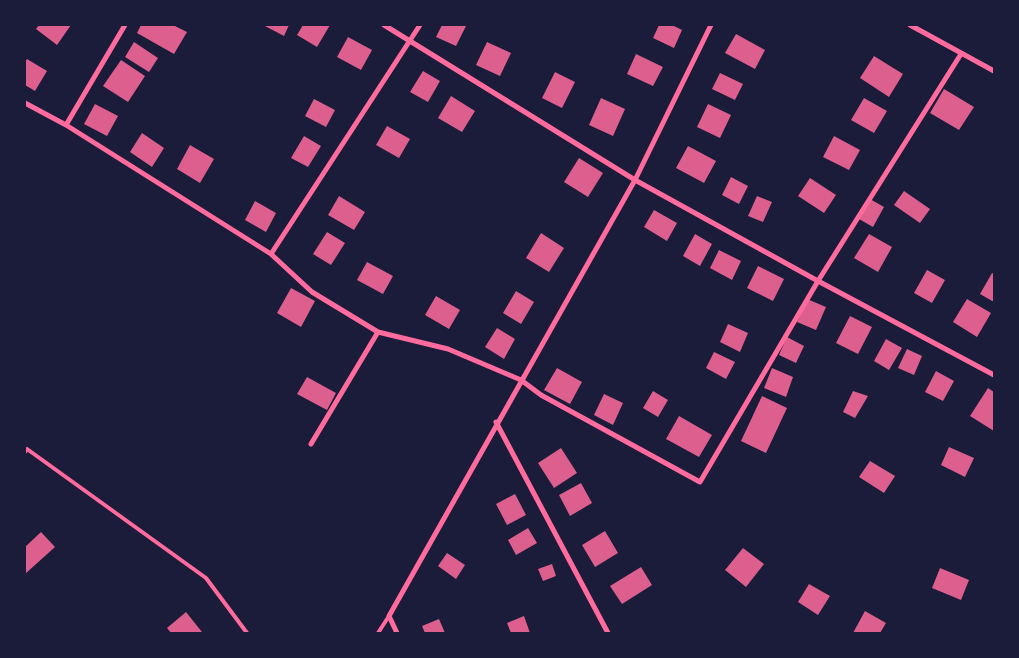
<!DOCTYPE html>
<html>
<head>
<meta charset="utf-8">
<style>
	body { margin:0 }
	#map { position:relative; width:1019px; height:658px; overflow:hidden; background:#1b1b3a; font-family:Commissioner,sans-serif }
	canvas { display:block }
	.frame { position:absolute; inset:0; border:26px solid #1b1b3a; pointer-events:none }
</style>
</head>
<body>
<div id="map">
<canvas width="1019" height="658"></canvas>
<div class="frame"></div>
</div>
<script>
const ctx = document.querySelector('canvas').getContext('2d');
ctx.lineJoin = 'round';
function fill(path, color) { ctx.fillStyle = color; ctx.fill(path, 'evenodd'); }
function trace(path, color, width, dash) { ctx.strokeStyle = color; ctx.lineWidth = width; ctx.lineCap = dash ? 'butt' : 'round'; ctx.setLineDash(dash || []); ctx.stroke(path); }
fill(new Path2D(`
	M39 25H71L57 45 36 29Z
	M141 25H173L187 32 174 54 137 33Z
	M263 25H289L284 36Z
	M303 25H330L317 47 297 35Z
	M442 25 466 26 456 46 436 37Z
	M659 25H672L682 30 674 48 653 38Z
	M736 34 765 50 755 69 725 53Z
	M348 37 372 50 361 70 337 57Z
	M134 42 158 58 149 72 125 57Z
	M487 42 511 53 500 76 476 65Z
	M636 54 663 67 653 86 627 74Z
	M874 56 903 74 889 97 860 78Z
	M27 59 47 71 35 91 25 85V62Z
	M121 60 145 76 128 102 103 86Z
	M423 71 440 81 428 102 410 92Z
	M555 72 575 82 562 108 542 98Z
	M720 73 743 84 735 100 712 89Z
	M944 89 974 107 959 130 930 113Z
	M451 96 475 111 462 132 438 118Z
	M601 98 625 109 613 136 589 125Z
	M864 98 887 111 874 133 851 120Z
	M314 99 335 110 326 127 305 116Z
	M95 104 118 116 107 136 84 124Z
	M708 104 731 115 720 138 697 127Z
	M387 126 410 139 399 158 376 145Z
	M142 133 164 148 152 167 130 152Z
	M304 136 321 146 308 167 291 158Z
	M834 136 860 150 849 170 823 157Z
	M190 145 214 159 200 183 177 169Z
	M688 146 716 161 704 183 676 168Z
	M579 158 603 173 588 197 564 182Z
	M731 177 748 186 739 204 722 195Z
	M810 178 836 195 824 213 798 196Z
	M904 191 930 209 920 223 894 205Z
	M339 196 365 212 354 230 328 215Z
	M757 196 772 202 763 222 748 216Z
	M870 199 884 207 873 227 859 219Z
	M255 201 276 213 266 232 245 220Z
	M654 210 677 223 667 241 644 227Z
	M327 232 345 243 331 265 313 254Z
	M541 233 564 248 549 272 526 258Z
	M695 234 712 244 700 266 683 256Z
	M869 234 892 247 878 272 854 258Z
	M719 250 741 261 732 280 710 268Z
	M367 262 393 276 383 294 357 280Z
	M758 266 784 279 773 301 747 288Z
	M927 270 945 280 932 303 914 293Z
	M992 273 994 274V302L980 294Z
	M291 288 315 301 301 327 277 313Z
	M516 291 534 302 521 324 503 313Z
	M436 296 460 310 449 329 425 315Z
	M807 299 826 307 816 330 797 322Z
	M967 299 991 313 977 337 953 322Z
	M850 316 872 327 858 354 836 343Z
	M728 324 748 333 740 352 720 342Z
	M497 328 515 339 504 359 485 347Z
	M787 337 804 346 796 363 779 355Z
	M886 339 902 348 889 370 874 361Z
	M907 349 922 356 914 375 898 368Z
	M714 352 735 362 726 379 706 368Z
	M557 368 582 382 570 404 544 390Z
	M772 368 793 377 786 397 764 388Z
	M936 371 954 381 943 401 925 392Z
	M307 377 336 393 327 410 297 394Z
	M988 388 994 392V431L970 416Z
	M653 391 668 400 658 417 643 408Z
	M853 391 868 396 855 418 843 412Z
	M604 394 623 403 613 425 594 415Z
	M762 396 787 408 766 453 741 441Z
	M679 416 712 435 699 457 666 439Z
	M949 447 974 458 965 477 941 465Z
	M561 448 577 473 554 488 538 463Z
	M870 461 895 476 884 493 859 477Z
	M581 483 592 503 570 516 559 495Z
	M515 494 526 515 507 525 496 504Z
	M528 528 537 543 516 555 508 540Z
	M605 531 618 553 595 567 582 545Z
	M41 532 55 547 25 574V547Z
	M743 548 764 564 746 587 725 570Z
	M447 553 465 565 456 579 438 566Z
	M552 564 556 576 543 581 538 569Z
	M641 567 652 585 622 604 610 586Z
	M940 568 969 580 961 600 932 588Z
	M809 584 830 596 818 615 798 602Z
	M865 611 886 623 880 633H853Z
	M186 612 202 632 201 633H171L167 628Z
	M524 616 530 633H511L507 623Z
	M439 619 445 633H425L422 626Z`), '#dd5f8e');
trace(new Path2D(`
	M25 452 27 449 206 578 247 633
	M378 633 389 616`), '#ff6b9d', 4);
trace(new Path2D(`
	M384 25 635 180 818 281 994 375
	M910 25 994 71
	M25 103 66 125 271 254 312 292 378 332 448 349 521 380 541 395 700 482 818 281 961 54
	M66 125 125 25
	M271 254 420 25
	M496 422 608 633
	M311 444 378 332
	M397 633 389 616 635 180 711 25`), '#ff6b9d', 5);
</script>
</body>
</html>
